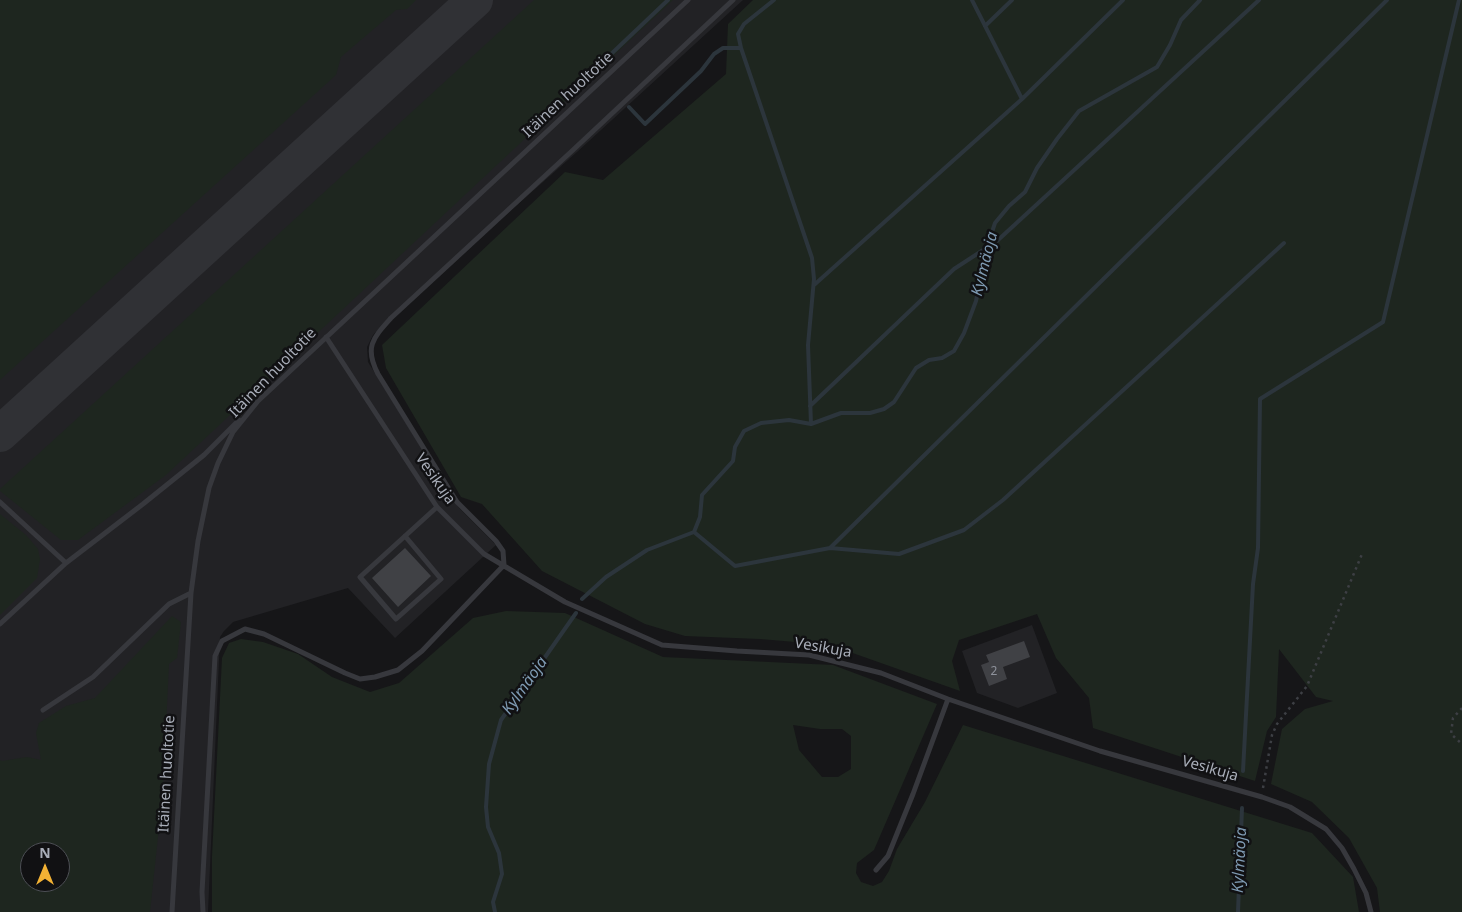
<!DOCTYPE html>
<html>
<head>
<meta charset="utf-8">
<style>
	body { margin:0 }
	#map { position:relative; width:1462px; height:912px; overflow:hidden; background:#161618; font-family:"Noto Sans",sans-serif }
	canvas { display:block }
	.north { position:absolute; left:20px; top:842px; width:50px; height:50px; box-sizing:border-box; background:#111113; border:1px solid #4d4f55; border-radius:50%; rotate:0deg; font-size:14px; font-weight:700; line-height:20px; text-align:center; color:#a8adb8 }
	.north::after { content:''; display:block; margin:auto; width:18px; height:22px; background:#f2b134; clip-path:polygon(50% 0,100% 100%,50% 72%,0 100%) }
</style>
</head>
<body>
<div id="map">
<canvas width="1462" height="912"></canvas>
<div class="north">N</div>
</div>
<script>
const ctx = document.querySelector('canvas').getContext('2d');
ctx.lineJoin = 'round';
function fill(path, color) { ctx.fillStyle = color; ctx.fill(path, 'evenodd'); }
function trace(path, color, width, dash) { ctx.strokeStyle = color; ctx.lineWidth = width; ctx.lineCap = dash ? 'butt' : 'round'; ctx.setLineDash(dash || []); ctx.stroke(path); }
function label(font, color, halo, rows, align = 'center') {
  ctx.font = font + ' "Noto Sans",sans-serif'; ctx.lineWidth = 5; ctx.setLineDash([]); ctx.textBaseline = 'middle'; ctx.strokeStyle = halo; ctx.fillStyle = color; for (const [text, x, y, turn = 0] of rows) {
    ctx.save(); ctx.translate(x, y); ctx.rotate((+turn || 0) * Math.PI / 180); ctx.textAlign = isNaN(turn) ? turn : align; if (halo) ctx.strokeText(text, 0, 0); ctx.fillText(text, 0, 0); ctx.restore();
  }
}
fill(new Path2D(`
	M0 0H743L577 152 390 317 373 335 367 347 368 362 459 508 496 545 395 638 348 588 233 622 224 631 220 637 208 912H0ZM30 852H60V882H30Z
	M1032 625 1057 693 1018 708 977 693 962 651Z`), '#222225');
fill(new Path2D(`
	M0 0H416L407 9 396 10 341 57 336 75 0 380Z
	M534 0H673L166 475 78 540H61L0 491V489Z
	M753 0H1462V912H1380L1377 888 1349 838 1312 802 1271 784 1282 729 1305 709 1333 701 1316 697 1279 649 1276 717 1267 731 1255 781 1093 728 1089 698 1056 658 1037 614 959 640 952 661 960 691 847 651 807 643 760 639 685 636 645 624 542 571 482 504 461 497 386 368 382 345 565 172 603 180 726 74 728 24Z
	M0 514 26 535 38 549 40 559 37 578 0 615Z
	M506 611 565 613 663 657 833 665 937 704 874 850 857 863 856 873 861 882 873 886 882 882 889 871 897 849 925 802 963 725 1312 833 1353 877 1359 912H212V856L222 658 229 643 241 639 263 642 298 654 332 677 370 692 399 683 473 618ZM793 725 820 729H842L851 736V769L838 777H822L799 750Z
	M172 616 181 622 177 658 169 664 163 790 150 912H0V760L2 761 27 757 41 760 36 733 39 723 66 706 95 698ZM30 852H60V882H30Z`), '#1e261f');
trace(new Path2D(`
	M774 0 744 24 738 34 741 48 812 258 814 279 808 345 811 424
	M985 26 1012 0
	M590 76 589 75 668 0
	M1022 99 1123 0
	M629 107 645 124 701 71 714 54 723 48H741
	M814 285 1022 99 972 0
	M810 406 954 269 997 241 1259 0
	M694 532 735 566 830 548 1387 0
	M830 548 899 554 964 530 1003 500 1284 243
	M582 599 606 577 647 550 694 532 700 517 702 495 733 461 735 447 744 431 761 423 789 420 811 424 841 413H870L884 409 894 402 916 368 929 360 942 358 954 351 964 333 976 301 987 247 995 223 1009 206 1025 192 1037 168 1057 139 1079 111 1157 67 1170 45 1181 20 1200 0
	M1243 771 1253 584 1258 548 1260 399 1383 322 1459 0
	M495 912 493 902 502 874 499 853 488 827 486 807 489 764 501 720 576 613
	M1238 912 1242 808`), '#2c353c', 4);
trace(new Path2D(`
	M0 434 475 0`), '#303135', 36);
fill(new Path2D(`
	M405 548 431 576 398 607 372 578Z
	M1024 641 1030 657 1003 667 1007 679 989 686 981 665 989 662 986 655Z`), '#404145');
trace(new Path2D(`
	M1462 708 1453 718 1451 734 1462 744
	M1263 788 1272 735 1277 724 1307 686 1362 554`), '#3d3f44', 2.5, [2.5, 4]);
trace(new Path2D(`
	M326 337 437 507 484 554 565 602 662 645 737 651 809 655 881 673 948 699 1100 751 1262 797 1290 807 1326 829 1342 848 1354 869 1366 893 1371 912
	M0 502 66 563
	M405 536 441 579 396 619 360 577 437 507
	M504 565 503 551 496 541 457 502 378 374C364 347 373 338 391 318L573 150 733 0
	M0 624 66 563 143 504 204 455 239 420
	M43 710 93 677 169 604 191 593
	M876 870 888 856 913 794 948 699
	M172 912 191 593 198 541 209 488 218 463 233 432 258 401 688 0
	M203 912 202 892 215 656 222 641 245 629 264 634 345 673 360 679 375 677 398 670 422 651 504 565`), '#37383d', 5);
label('12px', '#8e929b', null, [
	["2",994,672]
]);
label('15px', '#a8adb8', '#111113', [
	["Itäinen huoltotie",568,95,-43],
	["Itäinen huoltotie",273,373,-46],
	["Vesikuja",435,479,55],
	["Vesikuja",823,648,10],
	["Vesikuja",1210,769,16],
	["Itäinen huoltotie",167,774,-87]
]);
label('italic 16px', '#7f9bb3', '#111113', [
	["Kylmäoja",985,264,-76],
	["Kylmäoja",525,686,-55],
	["Kylmäoja",1240,860,-87]
]);
</script>
</body>
</html>
